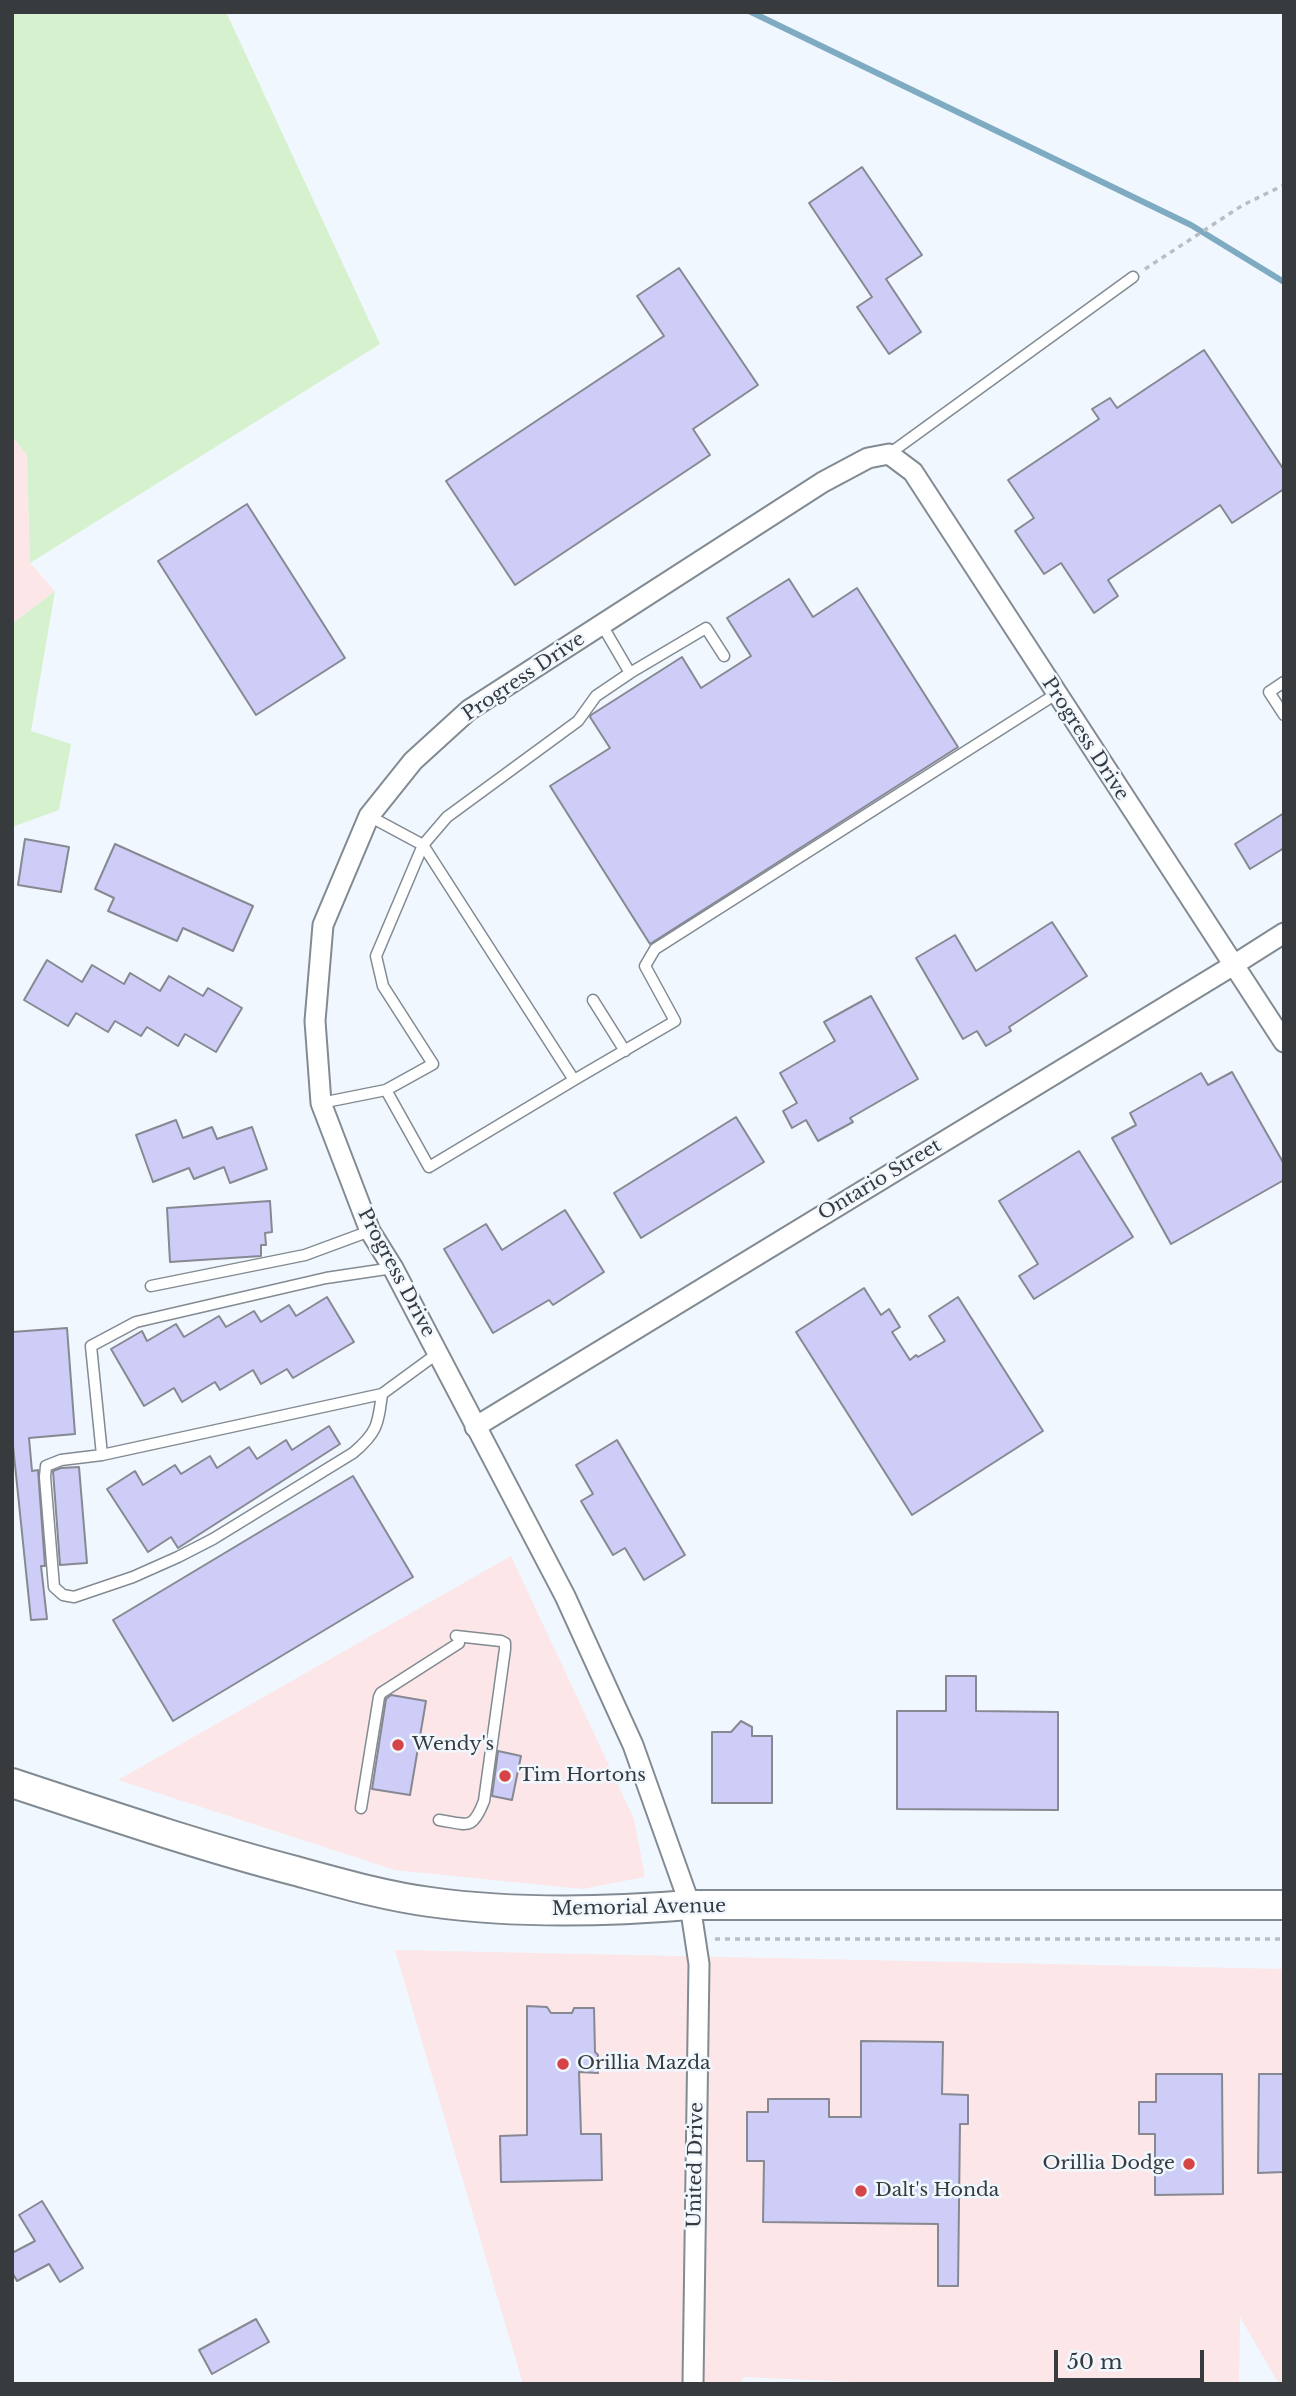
<!DOCTYPE html>
<html>
<head>
<meta charset="utf-8">
<style>
	body { margin:0 }
	#map { position:relative; width:1296px; height:2396px; overflow:hidden; background:#f0f7fe; font-family:"Libre Baskerville",serif }
	canvas { display:block }
	.frame { position:absolute; inset:0; border:14px solid #373b3e; pointer-events:none }
	.scale { position:absolute; left:1054px; top:2350px; width:150px; height:32px; box-sizing:border-box; border:4px solid #373b3e; border-top:0; padding-left:9px; font-size:21px; line-height:24px; white-space:nowrap; color:#373b3e; -webkit-text-stroke:5px #f0f7fe; paint-order:stroke }
</style>
</head>
<body>
<div id="map">
<canvas width="1296" height="2396"></canvas>
<div class="frame"></div>
<div class="scale">50 m</div>
</div>
<script>
const ctx = document.querySelector('canvas').getContext('2d');
ctx.lineJoin = 'round';
function fill(path, color) { ctx.fillStyle = color; ctx.fill(path, 'evenodd'); }
function trace(path, color, width, dash) { ctx.strokeStyle = color; ctx.lineWidth = width; ctx.lineCap = dash ? 'butt' : 'round'; ctx.setLineDash(dash || []); ctx.stroke(path); }
function label(font, color, halo, rows, align = 'center') {
  ctx.font = font + ' "Libre Baskerville",serif'; ctx.lineWidth = 5; ctx.setLineDash([]); ctx.textBaseline = 'middle'; ctx.strokeStyle = halo; ctx.fillStyle = color; for (const [text, x, y, turn = 0] of rows) {
    ctx.save(); ctx.translate(x, y); ctx.rotate((+turn || 0) * Math.PI / 180); ctx.textAlign = isNaN(turn) ? turn : align; if (halo) ctx.strokeText(text, 0, 0); ctx.fillText(text, 0, 0); ctx.restore();
  }
}
fill(new Path2D(`
	M12 436 27 455 30 563 55 591 12 624Z
	M511 1556 634 1819 645 1877 582 1889 395 1870 118 1780Z
	M395 1950 1284 1969V2384H1279L1240 2317 1239 2384H902L744 2377 740 2384H523Z`), '#fce6e7');
fill(new Path2D(`
	M12 12H226L380 344 30 563 27 455 12 436Z
	M55 591 31 731 71 744 59 810 12 827V624Z`), '#d5f1cd');
trace(new Path2D(`
	M751 12 1191 225 1284 282`), '#7eabc2', 6);
const building = new Path2D(`
	M862 167 922 255 886 279 921 332 889 354 857 307 872 297 809 203Z
	M679 268 758 385 693 429 710 455 515 585 446 481 664 336 637 296Z
	M1204 350 1284 470V489L1232 523 1220 505 1108 580 1118 596 1094 613 1061 563 1044 574 1015 531 1034 518 1008 480 1099 419 1092 409 1110 398 1117 408Z
	M247 504 345 658 256 715 158 561Z
	M789 579 813 617 857 588 958 747 650 944 550 786 610 748 590 717 591 715 682 657 701 688 751 656 727 618Z
	M1284 813V848L1250 869 1235 844Z
	M25 839 69 847 61 892 18 885Z
	M115 844 253 906 233 951 183 928 177 941 108 911 114 898 95 889Z
	M1052 922 1087 976 1009 1027 1011 1031 986 1046 977 1031 963 1039 916 958 955 935 976 971Z
	M47 960 82 982 92 965 124 984 130 973 160 991 169 976 203 996 208 988 242 1008 216 1052 185 1034 178 1046 147 1027 141 1036 115 1021 108 1032 76 1013 68 1026 24 1000Z
	M871 996 918 1079 850 1118 853 1122 818 1141 806 1120 792 1128 783 1111 797 1103 780 1073 835 1041 824 1022Z
	M1232 1072 1284 1164V1180L1171 1244 1112 1138 1136 1125 1130 1113 1201 1073 1208 1085Z
	M736 1117 764 1162 641 1238 614 1193Z
	M176 1120 183 1138 212 1127 217 1139 252 1127 267 1169 230 1183 224 1167 194 1179 189 1168 153 1182 136 1135Z
	M1079 1151 1133 1237 1034 1299 1019 1276 1038 1264 999 1201Z
	M270 1201 272 1232 265 1233 266 1245H261V1256L170 1262 167 1208Z
	M565 1210 604 1272 553 1305 549 1300 493 1333 444 1249 486 1224 502 1250Z
	M864 1288 881 1315 889 1309 900 1327 892 1332 910 1360 916 1355 918 1357 945 1341 929 1316 958 1297 1043 1431 912 1515 796 1332Z
	M327 1297 354 1342 293 1378 287 1369 261 1384 253 1370 220 1390 215 1382 182 1402 174 1388 144 1406 111 1349 142 1331 147 1341 176 1324 184 1337 219 1316 226 1327 254 1311 261 1322 289 1305 296 1316Z
	M67 1328 75 1434 29 1438 32 1471 38 1470 45 1566H41L47 1619 31 1620 12 1436V1332Z
	M329 1426 340 1444 178 1548 171 1537 148 1552 107 1489 135 1471 143 1485 175 1465 181 1474 210 1456 217 1468 249 1447 257 1459 286 1440 292 1450Z
	M617 1440 685 1555 644 1580 625 1548 613 1555 581 1501 593 1494 576 1465Z
	M79 1467 87 1563 60 1565 53 1471 61 1468Z
	M353 1476 413 1577 173 1721 113 1620Z
	M946 1676H976V1711L1058 1712V1810L897 1809V1711H946Z
	M391 1695 426 1701 410 1795 372 1789 386 1699Z
	M741 1721 752 1727V1736H772V1803H712V1732H731Z
	M498 1751 521 1756 512 1800 492 1796Z
	M527 2006 547 2007 551 2013H572L574 2008H594L595 2052 598 2055V2073L579 2072 581 2134H601L602 2180 501 2182 500 2136 527 2135Z
	M861 2041 943 2042 942 2094 968 2095V2124H960L958 2286H938V2224L763 2222 764 2161H747V2112H768V2099H829V2117H861Z
	M1156 2074H1222L1223 2194 1155 2195V2134H1139V2102H1156Z
	M1259 2074H1284V2172L1258 2173Z
	M42 2201 83 2268 60 2282 49 2264 17 2281 12 2272V2253L35 2241 19 2215Z
	M256 2319 269 2342 212 2374 199 2350Z`);
fill(building, '#cdcdf7');
trace(building, '#878892', 2);
const lane = new Path2D(`
	M889 454 1133 277
	M630 673 706 628 724 656
	M1284 682 1269 692 1284 715
	M369 816 423 845 376 956 383 986 433 1064 386 1090 429 1167 574 1080 423 845 447 817 578 721 596 696 630 673 602 625
	M593 1000 625 1051
	M574 1080 675 1021 645 966 655 949 1056 694
	M321 1103 386 1090
	M151 1286 305 1255 370 1231
	M382 1394C378 1425 377 1433 353 1453L213 1539 178 1557 133 1577 74 1597 63 1595 54 1587 45 1477 46 1466 61 1460 102 1455 382 1394 438 1353
	M102 1455 91 1346 136 1322 326 1278 393 1268
	M361 1808 379 1697 381 1693 459 1643
	M439 1820C467 1824 472 1832 484 1801L505 1649V1643L501 1641 456 1636`);
const street = new Path2D(`
	M475 1427 1232 966 1284 933
	M693 2384 699 1964 690 1905 633 1745 565 1596 393 1268 370 1231 321 1103 315 1021 323 925 369 816 413 761 469 710 823 482 868 458 889 454 913 472 1284 1042`);
const secondary = new Path2D(`
	M12 1783C106 1814 200 1846 296 1871 340 1883 385 1896 430 1902 516 1914 604 1912 690 1905H1284`);
trace(lane, '#828a92', 13);
trace(street, '#828a92', 23);
trace(secondary, '#828a92', 32);
trace(new Path2D(`
	M1145 269 1243 205 1284 185
	M715 1939H1284`), '#b8bec4', 3.5, [5, 5]);
trace(lane, '#fff', 10);
trace(street, '#fff', 19);
trace(secondary, '#fff', 28);
for (const [x, y, r, color] of [
	[398,1745,7,"#d54547"],
	[505,1776,7,"#d54547"],
	[563,2064,7,"#d54547"],
	[1189,2164,7,"#d54547"],
	[861,2191,7,"#d54547"]
]) { const dot = new Path2D(); dot.arc(x, y, r, 0, 2 * Math.PI); ctx.fillStyle = color; ctx.fill(dot); trace(dot, '#f0f7fe', 2.5); }
label('19px', '#373b3e', '#f0f7fe', [
	["Progress Drive",524,677,-34],
	["Progress Drive",1085,739,57],
	["Ontario Street",880,1180,-31],
	["Progress Drive",396,1273,62],
	["Memorial Avenue",639,1908,-1],
	["United Drive",696,2165,-89]
]);
label('19px', '#373b3e', '#f0f7fe', [
	["Wendy's",412,1745],
	["Tim Hortons",519,1776],
	["Orillia Mazda",577,2064],
	["Orillia Dodge",1175,2164,"right"],
	["Dalt's Honda",875,2191]
], 'left');
</script>
</body>
</html>
